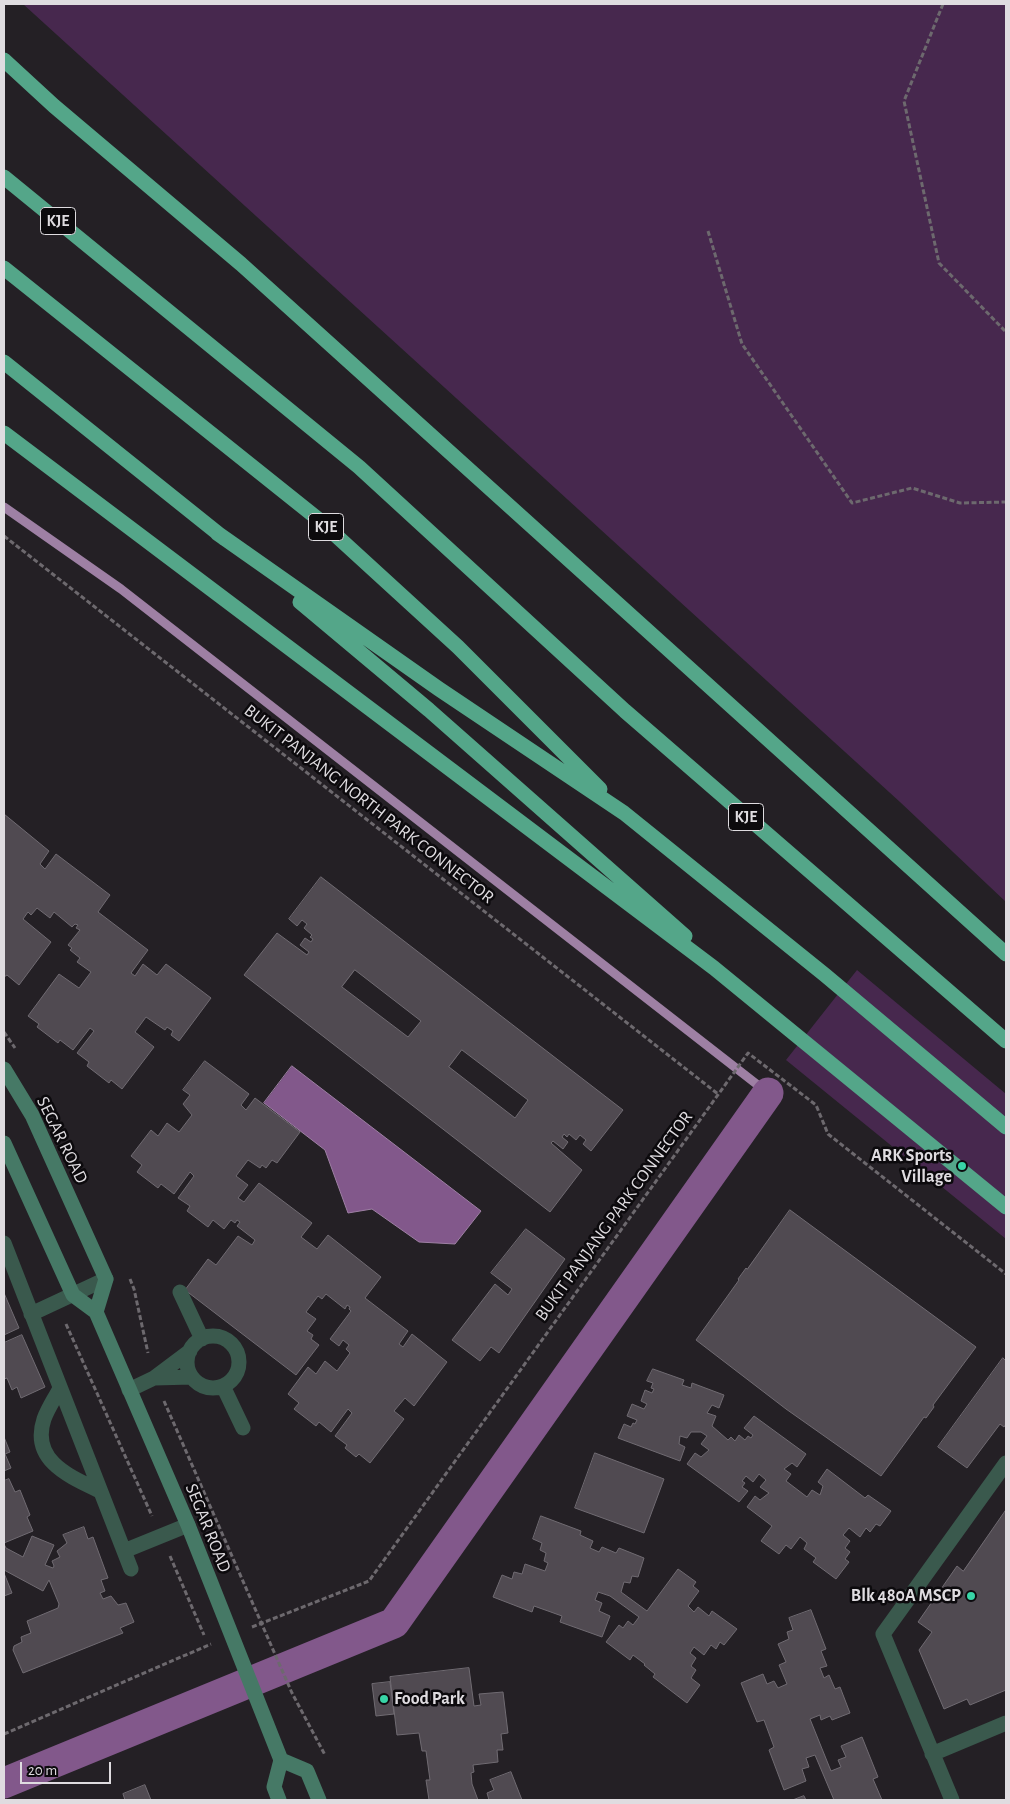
<!DOCTYPE html>
<html>
<head>
<meta charset="utf-8">
<style>
	body { margin:0 }
	#map { position:relative; width:1010px; height:1804px; overflow:hidden; background:#242025; font-family:"Alegreya Sans",sans-serif }
	canvas { display:block }
	.frame { position:absolute; inset:0; border:5px solid #dfdce0; pointer-events:none }
	.scale { position:absolute; left:20px; top:1762px; width:91px; height:22px; box-sizing:border-box; border:2px solid #dfdce0; border-top:0; padding-left:6px; font-size:15px; line-height:18px; white-space:nowrap; color:#dfdce0; -webkit-text-stroke:4px #0c0a0d; paint-order:stroke }
</style>
</head>
<body>
<div id="map">
<canvas width="1010" height="1804"></canvas>
<div class="frame"></div>
<div class="scale">20 m</div>
</div>
<script>
const ctx = document.querySelector('canvas').getContext('2d');
ctx.lineJoin = 'round';
function fill(path, color) { ctx.fillStyle = color; ctx.fill(path, 'evenodd'); }
function trace(path, color, width, dash) { ctx.strokeStyle = color; ctx.lineWidth = width; ctx.lineCap = dash ? 'butt' : 'round'; ctx.setLineDash(dash || []); ctx.stroke(path); }
function label(font, color, halo, rows, align = 'center') {
  ctx.font = font + ' "Alegreya Sans",sans-serif'; ctx.lineWidth = 5; ctx.setLineDash([]); ctx.textBaseline = 'middle'; ctx.strokeStyle = halo; ctx.fillStyle = color; for (const [text, x, y, turn = 0] of rows) {
    ctx.save(); ctx.translate(x, y); ctx.rotate((+turn || 0) * Math.PI / 180); ctx.textAlign = isNaN(turn) ? turn : align; if (halo) ctx.strokeText(text, 0, 0); ctx.fillText(text, 0, 0); ctx.restore();
  }
}
fill(new Path2D(`
	M23 4H1006V902L900 802Z
	M857 970 1006 1094V1239L786 1060Z`), '#47284e');
const water = new Path2D(`
	M292 1066 481 1211 455 1244 419 1242 372 1209 348 1213 325 1150 264 1103Z`);
fill(water, '#82588b');
trace(water, '#9e80a4', 1);
trace(new Path2D(`
	M4 507 121 589 768 1093`), '#9e80a4', 9);
trace(new Path2D(`
	M4 1783 394 1623 768 1093`), '#82588b', 31);
const building = new Path2D(`
	M4 814 49 851 40 864 45 869 56 854 110 895 98 912 148 950 131 973 135 976 143 964 157 975 166 964 211 998 179 1041 171 1035 173 1031 167 1027 165 1030 146 1017 135 1032 154 1047 122 1089 111 1080 109 1083 87 1066 89 1062 77 1053 94 1031 90 1028 73 1050 60 1040 58 1043 37 1027 39 1024 28 1016 59 974 79 988 91 972 77 962 80 958 70 950 72 948 68 945 80 930 76 928 78 925 75 924 72 927 54 912 50 918 37 908 31 915 28 912 23 919 51 942 19 985 7 975 4 977Z
	M321 877 623 1110 591 1151 583 1144 586 1140 580 1135 576 1140 569 1134 567 1137 564 1134 562 1137 568 1142 563 1149 553 1141 551 1143 582 1170 550 1212 244 975 277 933 307 955 309 952 300 945 305 938 311 942 313 939 310 937 312 935 304 928 307 924 302 920 297 926 289 919ZM355 970 421 1021 408 1037 342 987ZM462 1050 528 1100 515 1118 449 1067Z
	M205 1061 249 1094 241 1105 246 1110 255 1098 300 1132 277 1163 272 1160 266 1168 262 1165 260 1168 248 1160 236 1176 248 1185 238 1198 244 1202 259 1183 312 1223 301 1237 317 1249 328 1235 381 1277 365 1298 408 1331 399 1344 403 1347 412 1334 447 1362 414 1406 405 1398 394 1411 404 1419 370 1463 359 1454 356 1457 345 1448 347 1445 335 1436 352 1413 348 1409 331 1432 319 1422 316 1426 294 1409 299 1403 288 1394 308 1367 316 1374 325 1361 337 1371 350 1353 346 1349 349 1345 343 1340 339 1346 330 1339 351 1311 349 1309 350 1307 347 1305 345 1309 326 1294 322 1299 318 1296 306 1312 316 1319 307 1331 313 1335 311 1339 319 1345 296 1375 185 1290 208 1259 216 1265 238 1236 252 1245 255 1240 237 1226 240 1222 237 1220 235 1223 231 1220 224 1229 213 1220 208 1227 187 1211 190 1206 178 1198 194 1176 190 1172 174 1194 161 1184 158 1188 137 1172 142 1165 131 1156 151 1130 158 1136 167 1123 179 1132 192 1115 183 1104 190 1095 183 1090Z
	M790 1210 976 1347 933 1405 934 1407 926 1418 924 1417 881 1476 786 1409 696 1340 739 1280 738 1279 746 1268 747 1269Z
	M526 1229 565 1259 499 1353 491 1347 480 1361 452 1340 495 1284 508 1295 512 1289 491 1273Z
	M4 1293 19 1328 4 1335Z
	M22 1335 45 1387 21 1398 17 1387 12 1390 7 1378 4 1379V1343Z
	M1003 1358 1006 1361V1424L1004 1427 1000 1424 967 1468 938 1447Z
	M653 1369 684 1380 682 1385 691 1388 692 1383 724 1395 719 1408 712 1405 707 1413 716 1416 712 1426 728 1440 731 1437 735 1441 739 1435 745 1440 748 1436 751 1438 753 1435 744 1428 754 1416 806 1454 797 1467 792 1463 784 1469 791 1474 786 1481 807 1497 812 1490 820 1495 823 1486 818 1482 827 1469 865 1498 868 1495 891 1511 880 1526 876 1524 870 1532 866 1528 860 1537 849 1528 843 1535 850 1541 845 1548 850 1552 845 1559 849 1562 836 1579 813 1562 816 1558 804 1549 807 1543 800 1537 791 1549 786 1545 779 1554 761 1541 772 1526 747 1507 755 1496 760 1500 769 1493 760 1487 766 1480 759 1474 753 1482 746 1476 742 1481 745 1483 742 1487 748 1491 739 1502 687 1464 695 1453 701 1457 709 1450 701 1444 707 1436 701 1432H691L687 1438 680 1436 679 1444 685 1447 680 1461 618 1438 624 1424 631 1427 633 1423 635 1424 637 1420 627 1416 632 1404 644 1409 647 1404 641 1401 645 1390 652 1393 654 1389 651 1388 653 1383 647 1381Z
	M4 1437 10 1452 5 1454 11 1468 4 1471Z
	M595 1453 664 1479 644 1533 575 1508Z
	M9 1479 15 1492 20 1490 30 1515 27 1517 33 1531 4 1543V1481Z
	M1006 1510V1690L970 1705 967 1699 944 1709 919 1650 932 1632 918 1622 957 1566 963 1571Z
	M541 1516 581 1531 580 1535 593 1541 590 1548 599 1552 602 1547 616 1553 619 1548 644 1558 638 1577 632 1576 630 1583 624 1582 621 1592 647 1611 678 1569 696 1582 693 1586 699 1591 688 1606 694 1612 698 1607 709 1616 712 1611 737 1629 724 1645 720 1642 716 1649 711 1645 704 1655 694 1647 690 1653 696 1658 691 1666 696 1670 691 1678 700 1685 687 1703 653 1677 655 1674 644 1665 645 1664 633 1655 630 1660 606 1642 619 1625 623 1628 628 1621 633 1625 639 1617 610 1596 598 1592 595 1600 602 1603 599 1611 610 1616 602 1637 560 1622 562 1616 534 1606 532 1612 493 1597 502 1575 512 1579 514 1572 522 1574 525 1564 545 1571 548 1563 544 1561 546 1553 540 1550 542 1543 533 1539Z
	M84 1527 88 1539 93 1537 108 1578 101 1580 105 1591 100 1593 103 1599 111 1596 118 1605 126 1603 134 1622 120 1628 123 1633 23 1673 13 1650 14 1646 22 1642 21 1637 31 1633 27 1621 58 1608 59 1604 49 1580 43 1591 4 1570V1544L6 1548 23 1557 32 1536 54 1545 45 1565 53 1568 54 1566 52 1561 60 1557 57 1551 67 1543 63 1535Z
	M4 1573 12 1593 4 1596Z
	M811 1610 826 1649 821 1651 827 1666 820 1668 824 1678 829 1675 835 1689 840 1687 850 1713 832 1720 830 1716 821 1720 820 1715 810 1719 831 1771 841 1767 838 1760 846 1757 841 1746 862 1737 878 1777 873 1779 882 1800H834L815 1755 806 1758 809 1767 802 1769 806 1781 784 1790 769 1750 774 1747 764 1720 757 1722 741 1683 763 1674 767 1684 774 1681 778 1688 787 1684 779 1665 786 1662 778 1644 789 1639 787 1632 793 1630 789 1618Z
	M469 1668 474 1706 481 1705 479 1694 503 1692 508 1733 501 1734 503 1750H497L498 1762 473 1765 474 1772 471 1773 472 1784 478 1800H429L426 1780H430L426 1751H422L419 1733 397 1735 390 1677Z
	M390 1682 394 1714 376 1716 372 1684Z
	M511 1772 522 1800H489L487 1793 494 1790 490 1780Z
	M145 1785 151 1800H125L123 1794Z
	M804 1796 806 1800H793Z`);
fill(building, '#504a51');
trace(building, '#706b72', 1);
trace(new Path2D(`
	M943 4 904 101 939 263 1006 332
	M708 231 742 344 852 503 912 488 960 503 1006 502
	M4 536 718 1094
	M4 1032 15 1048
	M130 1279 134 1289 148 1353
	M66 1324 152 1516
	M164 1401 292 1693 325 1755
	M170 1556 204 1635
	M252 1627 369 1581 748 1053 816 1105 828 1134 1006 1274
	M4 1734 211 1644`), '#6d696e', 3, [5, 2.5]);
trace(new Path2D(`
	M4 1243 131 1569
	M180 1292 202 1339
	M31 1314 106 1279
	M187 1362a26 26 0 1 1 52 0a26 26 0 1 1-52 0Z
	M154 1378 192 1377
	M223 1386 243 1428
	M60 1388C55 1398 48 1408 44 1419 30 1461 71 1477 100 1491
	M129 1390 154 1378 190 1351
	M124 1551 188 1525
	M932 1754 1006 1723
	M952 1800 883 1634 1006 1463`), '#3a594d', 15);
trace(new Path2D(`
	M4 1069 32 1115 106 1279 96 1312
	M4 1143 73 1295 96 1312 188 1525 281 1760 274 1787 279 1800
	M281 1760 307 1771 319 1800`), '#467966', 15);
trace(new Path2D(`
	M4 60 54 106 241 264 1006 954
	M4 177 359 467 625 711 1006 1041
	M4 268 318 519 458 647 600 789
	M4 362 225 539
	M4 433 714 968 1006 1207
	M217 533 439 689 624 813 825 975 1006 1127
	M300 602 429 710 685 936`), '#54a689', 15);
for (const [x, y, r, color] of [
	[962,1166,5,"#38d4a6"],
	[971,1596,5,"#38d4a6"],
	[384,1699,5,"#38d4a6"]
]) { const dot = new Path2D(); dot.arc(x, y, r, 0, 2 * Math.PI); ctx.fillStyle = color; ctx.fill(dot); trace(dot, '#0c0a0d', 2); }
for (const [x, y, w] of [
	[58,221,35],
	[326,527,35],
	[746,817,35]
]) { const box = new Path2D(); box.roundRect(x - w / 2, y - 13.5, w, 27, 4); ctx.fillStyle = '#0c0a0d'; ctx.fill(box); trace(box, '#dfdce0', 1); }
label('bold 16px', '#dfdce0', null, [
	["KJE",58,221],
	["KJE",326,527],
	["KJE",746,817]
]);
label('18px', '#dfdce0', '#0c0a0d', [
	["BUKIT PANJANG NORTH PARK CONNECTOR",369,804,38],
	["SEGAR ROAD",62,1140,64],
	["BUKIT PANJANG PARK CONNECTOR",614,1216,-54],
	["SEGAR ROAD",208,1528,68]
]);
label('bold 18px', '#dfdce0', '#0c0a0d', [
	["ARK Sports",952,1156],
	["Village",952,1177],
	["Blk 480A MSCP",961,1596],
	["Food Park",394,1699,"left"]
], 'right');
</script>
</body>
</html>
